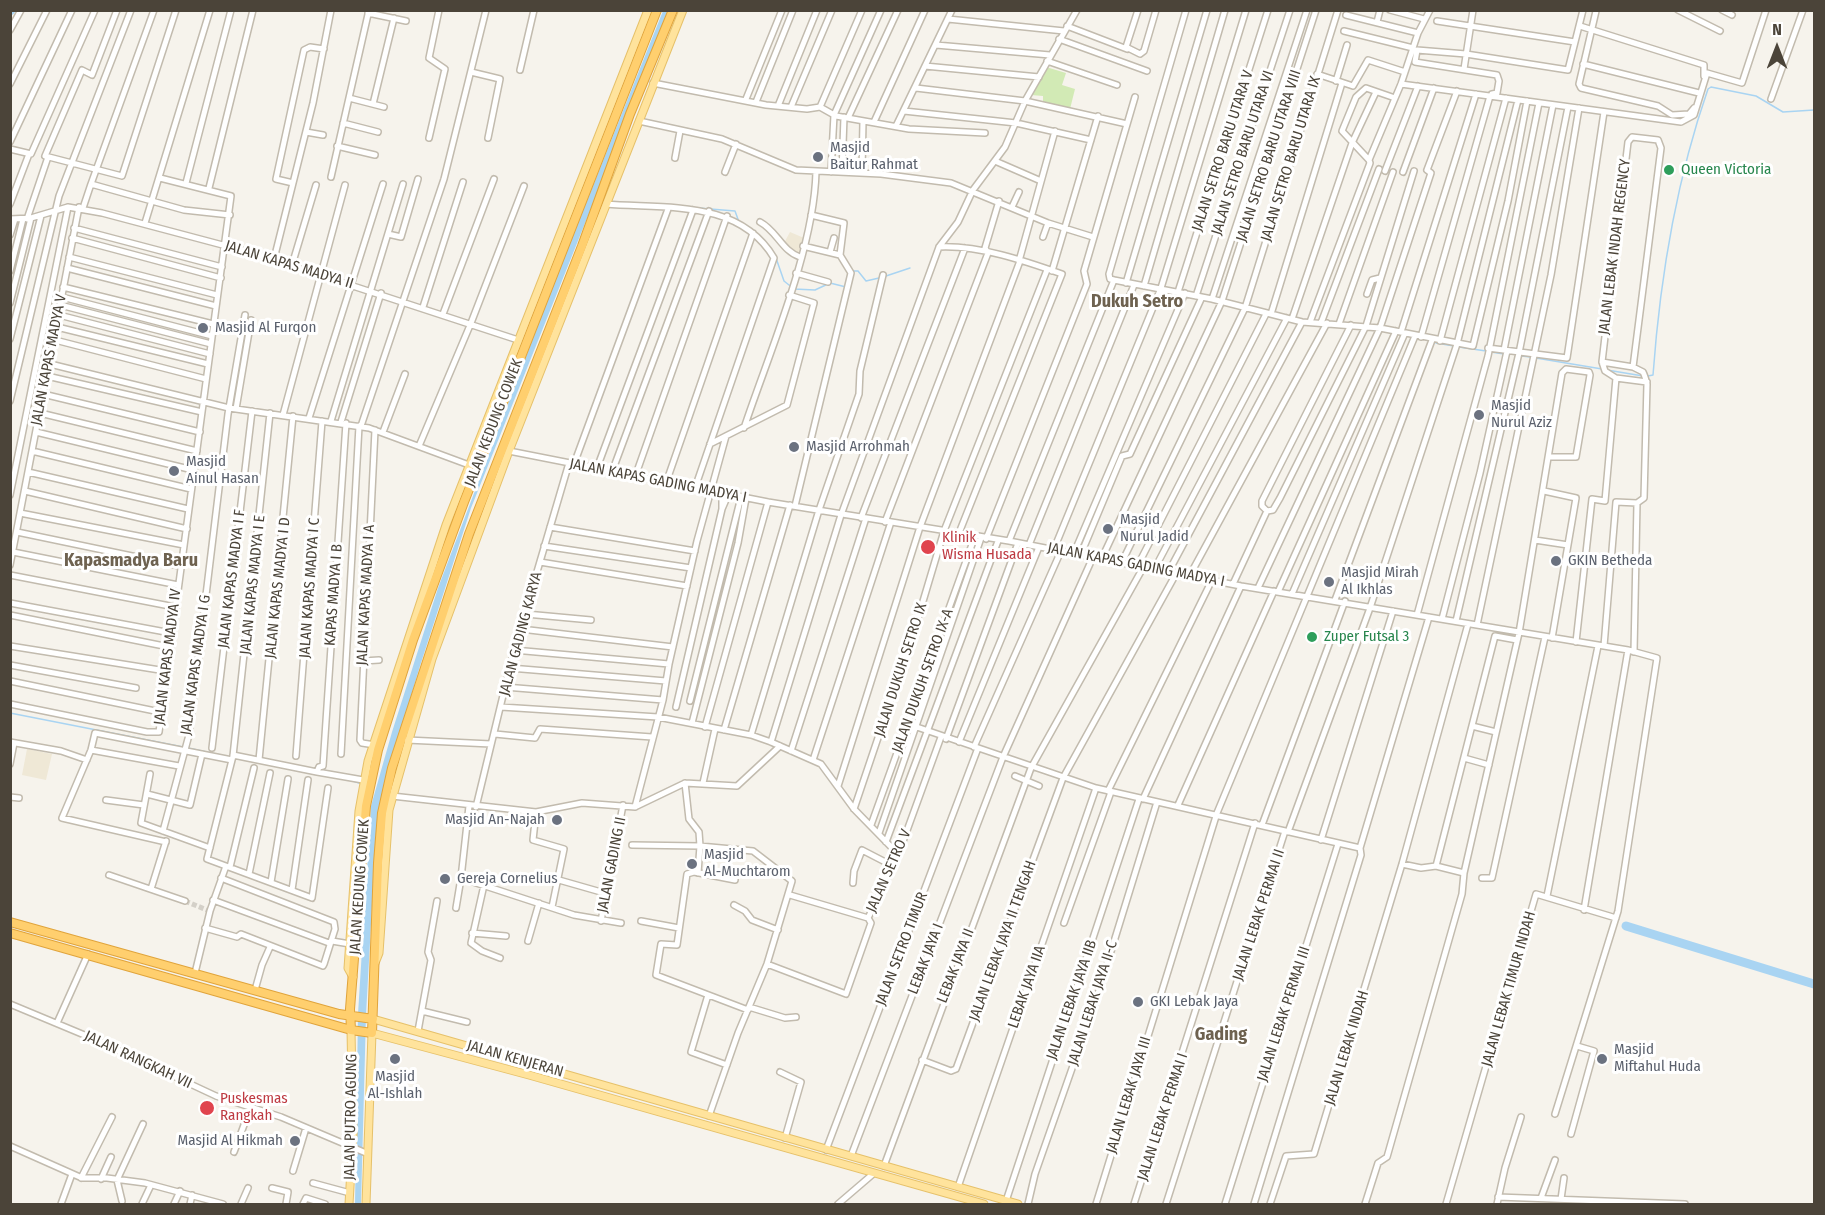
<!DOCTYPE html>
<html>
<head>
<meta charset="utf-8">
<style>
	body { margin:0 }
	#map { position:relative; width:1825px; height:1215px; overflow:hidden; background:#f6f3ec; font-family:"Fira Sans Condensed",sans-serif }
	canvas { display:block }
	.frame { position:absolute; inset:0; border:12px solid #4b4439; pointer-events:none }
	.north { position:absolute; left:1747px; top:18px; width:60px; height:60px; -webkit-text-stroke:4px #fff; paint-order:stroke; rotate:0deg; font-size:16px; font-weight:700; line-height:24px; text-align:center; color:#4b4439 }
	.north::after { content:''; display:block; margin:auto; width:21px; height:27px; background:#4b4439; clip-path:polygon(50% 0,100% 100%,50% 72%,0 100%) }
</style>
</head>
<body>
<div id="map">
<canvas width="1825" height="1215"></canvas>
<div class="frame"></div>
<div class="north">N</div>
</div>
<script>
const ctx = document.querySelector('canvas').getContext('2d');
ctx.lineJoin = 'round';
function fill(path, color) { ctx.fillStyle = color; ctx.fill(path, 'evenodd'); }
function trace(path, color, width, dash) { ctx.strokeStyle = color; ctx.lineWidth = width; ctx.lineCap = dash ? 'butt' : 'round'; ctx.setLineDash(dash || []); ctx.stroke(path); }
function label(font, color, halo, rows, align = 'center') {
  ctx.font = font + ' "Fira Sans Condensed",sans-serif'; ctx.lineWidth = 6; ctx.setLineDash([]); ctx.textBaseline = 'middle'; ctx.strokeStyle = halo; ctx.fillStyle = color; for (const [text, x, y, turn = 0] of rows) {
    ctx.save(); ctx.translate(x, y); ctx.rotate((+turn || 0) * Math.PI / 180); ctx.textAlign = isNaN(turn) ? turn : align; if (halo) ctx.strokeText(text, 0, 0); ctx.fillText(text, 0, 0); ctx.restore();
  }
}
fill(new Path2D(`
	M790 232 804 238 799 256 784 243Z
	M27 749 52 754 46 780 22 775Z`), '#efe8d6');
fill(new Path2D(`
	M1046 67 1066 73 1062 85 1075 89 1070 109 1043 104V96L1031 95Z`), '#d2eab5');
fill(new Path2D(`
	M663 11H670L471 508 420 666 383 790 376 833 366 1015 361 1204H355L358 1014 371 806 392 732 438 588 554 283Z`), '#a9d4f2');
trace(new Path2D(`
	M698 208 735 211 739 222
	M776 258 784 281 794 289 815 290 830 283 846 287
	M852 271H858L866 281 879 278
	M886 276 910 268
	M1353 329H1360
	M1436 343 1454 346
	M1459 347 1486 351
	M1491 352 1504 354
	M1521 356 1531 357
	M1536 358 1602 369
	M1607 370 1643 376
	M1648 376 1653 375C1660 278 1676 181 1708 89L1711 87 1756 96 1783 112 1814 110
	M10 713 183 747
	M188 748 230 757
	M350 780 362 784`), '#a9d4f2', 1.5);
trace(new Path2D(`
	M10 11 11 10
	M1626 926 1814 984`), '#a9d4f2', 9);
trace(new Path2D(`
	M185 901 207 910`), '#d4d0c8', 5, [5, 2.5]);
const minor = new Path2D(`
	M117 10 92 75 82 70 45 156 122 176 176 10
	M1138 10 1126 47 1140 54 1144 51 1156 10
	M1390 10 1424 19
	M1678 10 1720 31
	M1722 10 1732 15
	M1596 11 1579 84 1581 88 1658 106 1672 115 1689 114 1694 108
	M368 13 406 21
	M1346 15 1418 33
	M948 19 1064 31
	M1437 21 1575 42
	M1377 22 1380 10
	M1067 26 1127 49
	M1580 26 1704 65V76
	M10 30 21 10
	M1344 31 1413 48
	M1059 39 1147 71
	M936 45 1050 55
	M1047 61 1117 85
	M1583 64 1699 93
	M925 66 1039 77
	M1464 69 1473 10
	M520 70 534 10
	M471 72 500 79 488 138
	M1317 74 1353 86 1368 60 1405 72
	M1336 81 1347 45
	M653 83 766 105 807 109 820 107 836 116 909 129 985 133
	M10 84 47 10
	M1401 84 1681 122 1694 115 1707 73 1742 83 1766 10
	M916 88 1025 101 1127 124
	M1492 94 1497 93 1499 81 1497 75 1415 62 1417 50 1466 54 1568 70 1583 10
	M349 98 384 107
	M746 99 782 10
	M1771 99 1803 10
	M756 102 793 10
	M373 104 394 18
	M778 106 817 10
	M791 107 832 10
	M820 107 862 10
	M904 111 1016 123 1091 140
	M848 118 898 10
	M639 121 722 139 796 170 881 174 951 183 1048 223 1093 237
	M874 122 925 10
	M343 123 378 132
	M896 126 952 10
	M306 132 323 135
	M429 138 445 69 429 58 439 10
	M10 142 72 10
	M337 146 375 155
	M10 149 31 154 95 10
	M675 158 680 131
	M1369 160 1342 131 1356 97 1366 88 1395 98
	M995 161 1041 181
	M1427 170 1457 91
	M1385 171 1418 86
	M725 172 736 144
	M831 172 834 115 881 10
	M842 172 844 117
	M862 172 863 121
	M1403 172 1434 88
	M331 177 369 10
	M186 183 231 10
	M293 183 276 179 304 50 310 47 324 49
	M91 184 154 10
	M209 188 253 10
	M10 204 29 154
	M606 204C666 209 739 199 774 258L695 488
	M1012 207 1019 192
	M83 208 91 184 184 210 230 215
	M811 215 844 223 840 255
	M10 219 31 218 68 207 102 213 249 252 518 340
	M27 219 48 157
	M760 222C777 231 782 251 800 257
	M145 223 210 10
	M74 228 222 267
	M388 234 401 237 418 179
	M10 235 15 219
	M1043 237 1048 223
	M72 238 221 278
	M939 247C979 245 1025 261 1062 274L959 533
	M830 252 834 238
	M69 257 217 295
	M274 259 313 103 331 10
	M1019 261 1055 131
	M292 265 316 185
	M67 268 216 306
	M10 271 23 219
	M1052 271 1098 116
	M796 273 828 282
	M1114 280 1212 299 1302 322 1380 328 1473 346 1508 201 1527 101
	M1114 280 1110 279 1109 274 1186 10
	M1126 283 1207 10
	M1144 286 1225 10
	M63 287 213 324
	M1178 292 1268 10
	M1367 294 1372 280 1380 278
	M1196 296 1290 10
	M62 297 212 336
	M1212 299 1307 10
	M10 303 31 218
	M60 305 211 344
	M423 307 463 182
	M443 314 494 179
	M1271 314 1342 83
	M59 315 210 354
	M1292 319 1352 143 1376 92
	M1310 322 1370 163 1369 160 1401 84 1418 33 1430 10
	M1321 323 1379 169
	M1339 324 1393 172
	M57 327 208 364
	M1401 332 1476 94
	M1421 337 1490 96
	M10 339 41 216
	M55 340 206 379
	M1440 341 1506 98
	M1488 348 1567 358 1604 112
	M1504 350 1553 105
	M1602 362 1633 367
	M50 364 229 408 369 428 469 465
	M47 376 202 412
	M43 394 200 432
	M10 401 59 196 131 10
	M236 409 251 320
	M40 413 197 451
	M270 413 233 756 207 859 312 898 328 788
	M283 415 345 185
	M309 418 383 184
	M331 421 403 184
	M341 422 381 293
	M346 423 323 766 319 767 317 772 363 780
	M361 426 444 179 486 10
	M744 428C769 353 814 250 816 172
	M36 432 193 470
	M383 432 405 374
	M710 444 787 405 814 303 789 295
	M419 446 471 323 524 186
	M32 451 191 489
	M509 451 768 502 1009 541 1241 586 1628 650 1657 658 1618 911 1555 1114
	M574 464 668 209
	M597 468 693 210
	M28 472 188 509
	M612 472 709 211
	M635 477 727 216
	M666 483 753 233
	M25 491 187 529
	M1544 491 1576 498 1552 638
	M722 494V509
	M10 495 68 207
	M795 506 851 273 840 255 803 246
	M1267 511 1273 510 1280 498 1366 326 1414 171
	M20 513 184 545
	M861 518 965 248
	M885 522 988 253 985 248 999 201
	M550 527 695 551
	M17 532 180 566
	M986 539 1087 284 1084 271 1135 97
	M1535 540 1568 545
	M1009 541 1114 280
	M1029 545 1134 285
	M544 546 691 568
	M1054 549 1161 288 1246 10
	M13 552 178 585
	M1074 553 1185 293
	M1081 554 1122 456 1130 454 1202 297
	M1102 558 1222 301 1316 10
	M540 562 687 586
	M1122 562 1245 308 1338 10
	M10 565 79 207
	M1138 565 1266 314
	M1155 568 1287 318
	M1169 571 1302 322
	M10 575 175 607
	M1190 575 1327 323
	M1233 584 1267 511 1262 506V501L1351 325
	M1258 588 1380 328 1431 173 1427 170
	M1278 592 1396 331
	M1292 594 1405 333
	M1335 600 1432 340
	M10 603 171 633
	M526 614 591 620
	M10 615 169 647
	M1417 615 1488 356 1539 103
	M1442 619 1480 473 1507 351
	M1456 621 1519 353 1568 107
	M1477 625 1551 275 1579 108
	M521 629 673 647
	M1576 642 1592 499 1605 501 1616 378
	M10 646 166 671
	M1604 646 1616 502 1637 503
	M514 650 669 664
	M1634 652 1637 503 1644 498 1647 384C1646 380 1645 376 1643 372L1633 367 1661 148 1658 140 1632 137 1628 142 1602 362 1605 371 1616 378 1647 382
	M363 661 379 660
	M10 665 136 688
	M510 668 666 681
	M10 681 160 712
	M505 687 663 700
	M690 701 741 497
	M10 704 147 732H159L231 196 160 178
	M501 707 658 717 751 735 771 742 821 764 854 809 898 854
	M676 707 722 509 728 495
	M692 723 738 543 746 498
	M908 724 1096 788 1360 848
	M1472 726 1496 732
	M705 727 768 502
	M724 730 790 505
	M495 734 535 738 540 729 652 737
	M751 735 819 510 859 394 860 371 883 275
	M946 739 1018 543
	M407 740 491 744
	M10 742 61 751 87 760
	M771 742 841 515 939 247 958 222 973 190 1005 147 1025 101 1077 10
	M959 742 1039 547
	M375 745 362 743 360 740 375 430
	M974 747 1061 551
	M212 748 252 411
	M91 750 179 766
	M791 751 866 518
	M341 754 359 426
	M233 755 317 772
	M296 756 322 421
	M1464 758 1489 765
	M259 760 293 416
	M813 760 891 522
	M10 764 14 743
	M150 774 141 823 210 848
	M1015 776 1039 786
	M685 783 689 819 699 832 700 846 753 851 792 881 767 964 738 1033 709 1116
	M703 783 715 729
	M838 786 920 527 1020 261
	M1108 791 1212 580
	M147 794 190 805 202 754
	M392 796 536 812 582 803 635 807 685 783 737 786 780 746
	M10 797 19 798
	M1143 799 1241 586
	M106 800 144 805
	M1178 805 1274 591
	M469 806 461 878 574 915 621 923
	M476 807 514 650 569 463
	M635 807 663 700 669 664 697 541 726 436
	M854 809 915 628 944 531 1047 270
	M536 812 533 840 564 849 552 907
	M871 825 975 536
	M1262 825 1345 601
	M163 831 189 735 228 414 245 315
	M1288 832 1370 608 1457 344 1518 100
	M879 833 981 538
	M1321 840 1393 611
	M166 842 62 818 91 750 95 733 232 760
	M886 842 998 541
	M632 845 700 846 698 873
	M1436 866 1495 636 1517 640
	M230 867 254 768
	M1464 873 1519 633 1562 373 1566 369 1589 372 1590 375 1576 457H1550
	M249 874 270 773
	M109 875 185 901
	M1482 878H1492L1545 637
	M559 880 608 894
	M735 880 694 872 687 874 677 945 661 944 656 975 748 1010
	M271 882 288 779
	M853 883 854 871 862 850 893 866
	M484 885 471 943 482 951 500 958
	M151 889 166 841
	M292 890 308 780
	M790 895 868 918
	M1547 896 1598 646
	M213 900 329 943 332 941 350 944
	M734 905 745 911 752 920 778 930
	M456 908 461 878
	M1584 910 1628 650
	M868 918 897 858 941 737
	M601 921 623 805
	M641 921 679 928
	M1064 923 1111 792
	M205 928 237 937 241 934 323 966 324 964 335 929 334 922 221 878
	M472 933 506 936
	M528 941 539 903
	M767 964 846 994 871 923 868 918
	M195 973 210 911 226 866
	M255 990 262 965 270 947
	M708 995 691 1052 727 1065
	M10 1004 94 1039 216 1096 281 1117 366 1153
	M749 1007 785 1018 796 1017
	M422 1011 467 1022
	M57 1023 88 954
	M418 1031 431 960 428 952 437 901
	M922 1060 951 1071 956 1069 1063 778 1177 572
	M780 1072 801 1082 785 1138
	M1571 1134 1594 1051 1577 1046
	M10 1146 82 1178H107L145 1183 223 1204
	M826 1150 978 748
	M234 1152 251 1106
	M851 1156 1003 757 1093 557
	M884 1166 1031 768 1144 566
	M293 1171 306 1128
	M81 1178 112 1117
	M101 1179 111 1157
	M313 1183 350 1193
	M958 1187 1096 788
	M272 1188 288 1192 286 1204
	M1498 1197 1685 1204
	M1541 1198 1555 1160
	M1561 1199 1564 1178
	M122 1201 117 1180 143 1124
	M1006 1201 1139 799
	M61 1204 72 1174
	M142 1204 151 1185
	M174 1204 180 1191
	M190 1204 192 1195
	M241 1204 248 1188
	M303 1204 306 1198 325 1204
	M838 1204 873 1174
	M1028 1204 1035 1174 1096 1000 1157 802
	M1096 1204 1217 813 1415 336
	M1134 1204 1255 823
	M1166 1204 1285 831
	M1225 1204 1338 844
	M1254 1204 1361 855 1360 848 1429 617
	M1270 1204 1286 1156 1314 1154 1402 864 1468 624
	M1365 1204 1378 1163 1387 1157 1462 894 1464 873 1436 866 1421 868 1402 864
	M1446 1204 1536 894 1616 918
	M1497 1204 1505 1168 1521 1117`);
const major = new Path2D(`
	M375 963 379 953 389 810 432 659 509 451 683 10
	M353 977 348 968 359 811 368 761 446 525 648 10
	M373 1019 1018 1204
	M349 1204 353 1134 351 1030
	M366 1204 372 1033 529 1075 984 1204`);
const highway = new Path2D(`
	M10 922 339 1014 373 1019
	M10 933 351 1030 372 1033 378 863 382 813 392 768 469 534 582 246 630 114 673 10
	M351 1030 350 1009 366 806 378 750 413 640 464 502 657 10`);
trace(minor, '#c2bbae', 8);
trace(major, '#e6c16a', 9);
trace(highway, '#e0a43c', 10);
trace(minor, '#fff', 5);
trace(major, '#ffe39c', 7);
trace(highway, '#ffcf6e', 8);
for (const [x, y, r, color] of [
	[818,157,6,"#6b7280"],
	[1669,170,6,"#2e9e5b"],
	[203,328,6,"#6b7280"],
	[1479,415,6,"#6b7280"],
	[794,447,6,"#6b7280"],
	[174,471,6,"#6b7280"],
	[1108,529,6,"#6b7280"],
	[928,547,8,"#e0444e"],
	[1556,561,6,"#6b7280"],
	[1329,582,6,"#6b7280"],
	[1312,637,6,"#2e9e5b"],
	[557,820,6,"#6b7280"],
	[692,864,6,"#6b7280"],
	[445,879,6,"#6b7280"],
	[1138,1002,6,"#6b7280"],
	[395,1059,6,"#6b7280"],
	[1602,1059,6,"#6b7280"],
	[207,1108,8,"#e0444e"],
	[295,1141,6,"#6b7280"]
]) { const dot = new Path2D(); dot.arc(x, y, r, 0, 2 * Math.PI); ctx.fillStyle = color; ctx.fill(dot); trace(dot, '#fff', 2); }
label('15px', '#5b616d', '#fff', [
	["Masjid",830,148],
	["Baitur Rahmat",830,165],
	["Masjid Al Furqon",215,328],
	["Masjid",1491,406],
	["Nurul Aziz",1491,423],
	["Masjid Arrohmah",806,447],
	["Masjid",186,462],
	["Ainul Hasan",186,479],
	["Masjid",1120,520],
	["Nurul Jadid",1120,537],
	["GKIN Betheda",1568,561],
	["Masjid Mirah",1341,573],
	["Al Ikhlas",1341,590],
	["Masjid An-Najah",545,820,"right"],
	["Masjid",704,855],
	["Al-Muchtarom",704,872],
	["Gereja Cornelius",457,879],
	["GKI Lebak Jaya",1150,1002],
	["Masjid",1614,1050],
	["Miftahul Huda",1614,1067],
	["Masjid",395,1077,"center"],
	["Al-Ishlah",395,1094,"center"],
	["Masjid Al Hikmah",283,1141,"right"]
], 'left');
label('15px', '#4b4439', '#fff', [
	["JALAN SETRO BARU UTARA V",1223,151,-72],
	["JALAN SETRO BARU UTARA VI",1243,153,-72],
	["JALAN SETRO BARU UTARA VIII",1269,156,-72],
	["JALAN SETRO BARU UTARA IX",1291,159,-73],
	["JALAN LEBAK INDAH REGENCY",1615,247,-83],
	["JALAN KAPAS MADYA II",289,265,17],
	["JALAN KAPAS MADYA V",49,360,-79],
	["JALAN KEDUNG COWEK",494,423,-69],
	["JALAN KAPAS GADING MADYA I",658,481,11],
	["JALAN KAPAS GADING MADYA I",1136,565,11],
	["JALAN KAPAS MADYA I F",232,579,-83],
	["JALAN KAPAS MADYA I E",253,585,-84],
	["JALAN KAPAS MADYA I D",278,588,-84],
	["JALAN KAPAS MADYA I C",310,588,-86],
	["KAPAS MADYA I B",334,595,-86],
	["JALAN KAPAS MADYA I A",366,595,-87],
	["JALAN GADING KARYA",521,634,-75],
	["JALAN KAPAS MADYA IV",168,657,-83],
	["JALAN KAPAS MADYA I G",196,665,-82],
	["JALAN DUKUH SETRO IX",901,670,-72],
	["JALAN DUKUH SETRO IX-A",923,681,-70],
	["JALAN GADING II",612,865,-79],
	["JALAN SETRO V",889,871,-66],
	["JALAN KEDUNG COWEK",360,887,-86],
	["JALAN LEBAK PERMAI II",1259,915,-72],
	["JALAN LEBAK JAYA II TENGAH",1003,941,-70],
	["JALAN SETRO TIMUR",902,949,-69],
	["LEBAK JAYA I",926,959,-69],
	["LEBAK JAYA II",956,966,-69],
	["LEBAK JAYA IIA",1027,987,-71],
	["JALAN LEBAK TIMUR INDAH",1509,989,-74],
	["JALAN LEBAK JAYA IIB",1072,1000,-71],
	["JALAN LEBAK JAYA II-C",1093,1003,-72],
	["JALAN LEBAK PERMAI III",1284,1014,-72],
	["JALAN LEBAK INDAH",1347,1048,-73],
	["JALAN KENJERAN",515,1059,16],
	["JALAN RANGKAH VII",138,1060,25],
	["JALAN LEBAK JAYA III",1129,1095,-73],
	["JALAN PUTRO AGUNG",351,1117,-89],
	["JALAN LEBAK PERMAI I",1163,1117,-72]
]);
label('15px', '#27864d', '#fff', [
	["Queen Victoria",1681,170],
	["Zuper Futsal 3",1324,637]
], 'left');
label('15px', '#be3a42', '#fff', [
	["Klinik",942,538],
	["Wisma Husada",942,555],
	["Puskesmas",220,1099],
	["Rangkah",220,1116]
], 'left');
label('bold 18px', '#6e6250', '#fff', [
	["Dukuh Setro",1137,302],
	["Kapasmadya Baru",131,561],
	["Gading",1221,1035]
]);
</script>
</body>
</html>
